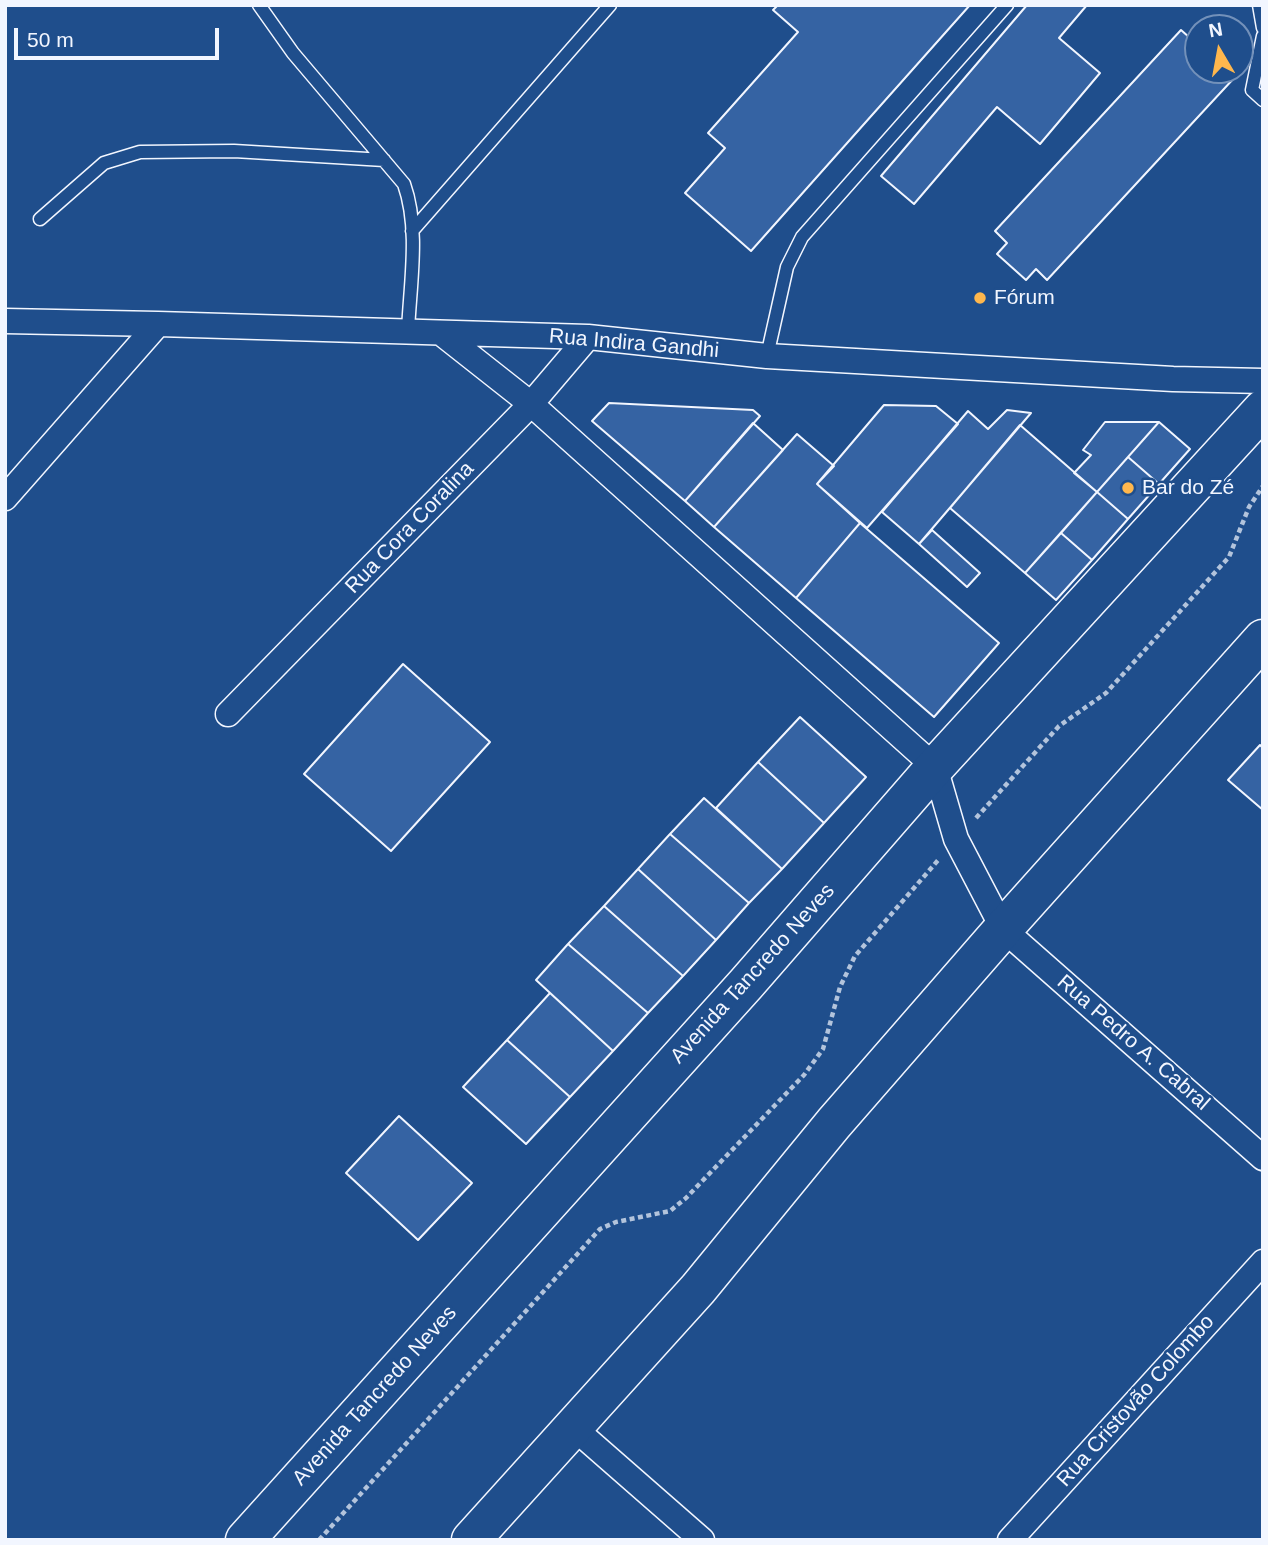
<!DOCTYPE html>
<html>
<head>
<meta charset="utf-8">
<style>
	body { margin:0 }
	#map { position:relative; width:1268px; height:1545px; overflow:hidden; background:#1f4e8c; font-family:Helvetica,sans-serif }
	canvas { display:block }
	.frame { position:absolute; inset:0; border:7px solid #f2f6ff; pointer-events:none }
	.north { position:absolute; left:1184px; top:14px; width:70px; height:70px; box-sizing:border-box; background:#1f4e8c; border:2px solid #7391ba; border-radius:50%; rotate:350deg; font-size:19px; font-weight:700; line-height:28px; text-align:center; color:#f2f6ff }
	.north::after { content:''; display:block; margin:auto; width:24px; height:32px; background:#ffb74d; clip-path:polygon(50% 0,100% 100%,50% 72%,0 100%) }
	.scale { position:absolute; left:14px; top:28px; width:205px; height:32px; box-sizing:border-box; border:4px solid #f2f6ff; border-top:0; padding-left:9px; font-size:21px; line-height:24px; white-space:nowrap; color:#f2f6ff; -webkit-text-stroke:5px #1f4e8c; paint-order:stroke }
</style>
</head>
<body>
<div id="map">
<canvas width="1268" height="1545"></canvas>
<div class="frame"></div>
<div class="north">N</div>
<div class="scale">50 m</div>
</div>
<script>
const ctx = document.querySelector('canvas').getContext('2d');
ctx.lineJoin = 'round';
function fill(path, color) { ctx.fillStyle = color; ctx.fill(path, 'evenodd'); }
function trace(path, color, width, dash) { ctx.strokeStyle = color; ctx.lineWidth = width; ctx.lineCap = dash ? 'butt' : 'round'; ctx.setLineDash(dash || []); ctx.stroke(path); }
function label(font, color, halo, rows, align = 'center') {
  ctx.font = font + ' Helvetica,sans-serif'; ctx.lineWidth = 5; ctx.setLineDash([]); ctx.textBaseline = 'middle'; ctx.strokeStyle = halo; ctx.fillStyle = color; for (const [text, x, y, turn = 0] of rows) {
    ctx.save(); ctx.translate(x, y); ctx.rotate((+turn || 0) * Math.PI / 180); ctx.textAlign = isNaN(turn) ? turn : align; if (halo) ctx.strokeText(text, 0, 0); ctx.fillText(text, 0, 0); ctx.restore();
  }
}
const building = new Path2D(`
	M778 5H970L751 251 685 193 725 148 708 133 798 32 773 10Z
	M1027 5H1087L1059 38 1100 73 1040 144 997 107 914 204 881 176Z
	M1198 29V70H1228L1235 77 1047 280 1036 269 1026 280 997 254 1007 243 995 231 1181 30 1190 38Z
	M609 403 753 410 760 416 685 501 592 421Z
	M884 405 936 406 958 424 867 528 817 484Z
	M1007 410 1031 413 919 544 882 512 968 411 988 429Z
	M1105 422H1159L1097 492 1074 473 1091 455 1083 450Z
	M1159 422 1190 449 1159 484 1128 457Z
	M753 423 783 450 714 527 685 501Z
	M1020 425 1097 492 1025 573 950 508Z
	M797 434 834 466 817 484 860 523 796 598 714 527Z
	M1128 457 1159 484 1128 519 1097 492Z
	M1097 492 1128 519 1092 560 1061 533Z
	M860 523 999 643 934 717 796 598Z
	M932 530 980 573 967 587 919 544Z
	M1061 533 1092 560 1056 600 1025 573Z
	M403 664 490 742 391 851 304 774Z
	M800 717 866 777 824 823 758 762Z
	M1260 745 1263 748V810L1228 780Z
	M758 762 824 823 782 869 716 808Z
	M704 798 782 869 749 903 670 834Z
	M670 834 749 903 716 940 638 869Z
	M638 869 716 940 683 976 604 906Z
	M604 906 683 976 648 1013 568 944Z
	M568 944 648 1013 613 1051 536 980Z
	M550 993 613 1051 570 1097 507 1040Z
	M507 1040 570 1097 526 1144 463 1087Z
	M399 1116 472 1183 418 1240 346 1173Z`);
fill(building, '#3563a3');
trace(building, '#f2f6ff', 2);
const lane = new Path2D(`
	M259 5 293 53 404 184C420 229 410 284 408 331
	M1259 5 1263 28
	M1263 36 1252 90 1263 100
	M40 219 104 163 140 152 234 151 384 160
	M412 231 610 5
	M767 356 787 267 802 237 1007 5`);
const street = new Path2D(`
	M5 321 158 324 588 337 767 356 1173 379 1263 381
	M441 333 531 404 935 767 956 839 1003 929 1263 1158
	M5 498 158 324
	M228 714 531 404 588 337
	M574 1428 702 1540
	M1010 1540 1263 1262`);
const primary = new Path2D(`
	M245 1540 746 984 935 767 1263 409
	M471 1540 698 1289 834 1123 1003 929 1263 639`);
trace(lane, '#f2f6ff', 15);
trace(street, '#f2f6ff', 27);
trace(primary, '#f2f6ff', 41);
trace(new Path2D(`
	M976 818 1059 726 1106 693 1229 557 1249 507 1263 486
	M319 1540 600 1229 616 1222 670 1211 686 1198 804 1075 823 1049 840 987 855 956 940 858`), '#b3c4dc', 4.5, [5, 3.5]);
trace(lane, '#1f4e8c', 12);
trace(street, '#1f4e8c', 24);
trace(primary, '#1f4e8c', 38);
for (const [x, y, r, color] of [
	[980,298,7,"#ffb74d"],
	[1128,488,7,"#ffb74d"]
]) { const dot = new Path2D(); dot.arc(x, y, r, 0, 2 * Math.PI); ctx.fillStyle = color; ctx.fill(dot); trace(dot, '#1f4e8c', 2.5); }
label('21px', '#f2f6ff', '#1f4e8c', [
	["Fórum",994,298],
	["Bar do Zé",1142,488]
], 'left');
label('21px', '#f2f6ff', '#1f4e8c', [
	["Rua Indira Gandhi",634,344,5],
	["Rua Cora Coralina",410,528,-46],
	["Avenida Tancredo Neves",753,974,-48],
	["Rua Pedro A. Cabral",1133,1043,41],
	["Avenida Tancredo Neves",375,1396,-48],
	["Rua Cristovão Colombo",1136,1401,-48]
]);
</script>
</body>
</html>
